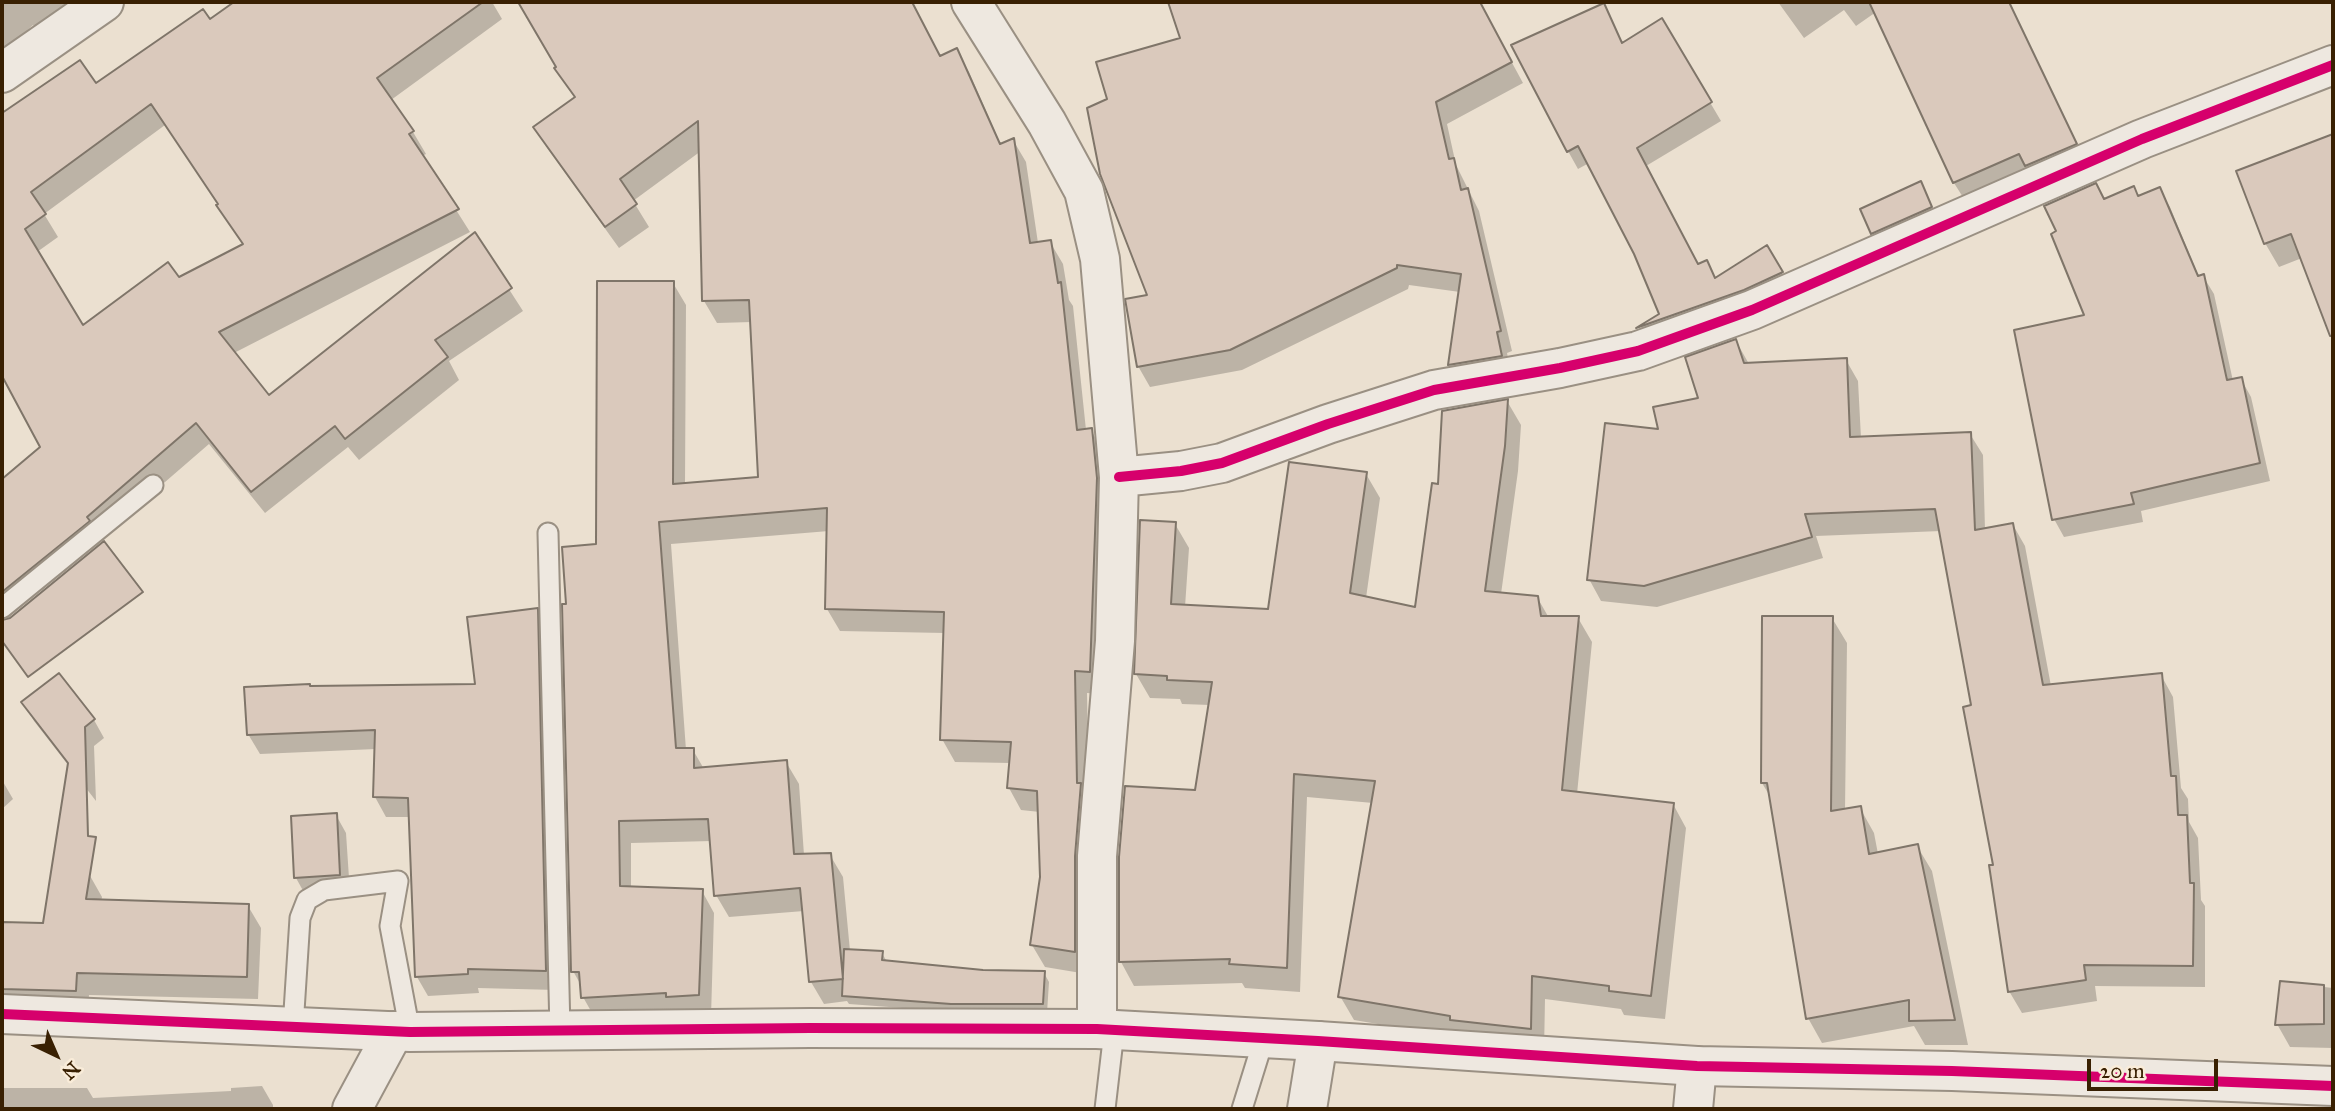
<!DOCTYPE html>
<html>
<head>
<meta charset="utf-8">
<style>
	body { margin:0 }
	#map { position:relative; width:2335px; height:1111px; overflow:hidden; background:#ebe0d0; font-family:"IM FELL Great Primer",serif }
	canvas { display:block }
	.frame { position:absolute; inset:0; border:4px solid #392002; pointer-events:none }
	.north { position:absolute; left:21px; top:1020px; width:70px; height:70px; -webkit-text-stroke:5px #f9ecd9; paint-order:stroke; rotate:136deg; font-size:19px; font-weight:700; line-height:28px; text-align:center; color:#392002 }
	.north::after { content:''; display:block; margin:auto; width:24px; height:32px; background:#392002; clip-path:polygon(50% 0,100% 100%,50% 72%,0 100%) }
	.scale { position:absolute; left:2087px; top:1059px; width:131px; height:32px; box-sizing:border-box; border:4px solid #392002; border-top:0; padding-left:9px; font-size:21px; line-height:24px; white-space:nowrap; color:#392002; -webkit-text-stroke:5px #f9ecd9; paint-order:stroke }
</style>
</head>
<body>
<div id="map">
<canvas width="2335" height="1111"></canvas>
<div class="frame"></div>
<div class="north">N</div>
<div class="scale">20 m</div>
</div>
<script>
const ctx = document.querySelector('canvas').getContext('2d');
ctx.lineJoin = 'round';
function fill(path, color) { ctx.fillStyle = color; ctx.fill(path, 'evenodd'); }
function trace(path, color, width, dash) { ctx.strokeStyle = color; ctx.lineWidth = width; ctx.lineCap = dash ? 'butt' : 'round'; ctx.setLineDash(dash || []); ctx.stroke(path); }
fill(new Path2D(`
	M2 2H76L37 30 33 25 2 53Z
	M237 2H492L502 19 391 100 413 132 426 154 422 156 470 232 234 353 269 397 474 235 523 311 449 361 459 380 359 460 348 447 265 513 209 444 2 623V481L42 447 14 387 2 367V115L79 62 95 86 210 22ZM165 125 219 205 230 226H232L249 250 178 279 83 327 37 252 58 237 44 214Z
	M520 2H912L940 57 956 50 969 72 1001 145 1013 140 1026 162 1038 243 1050 242 1063 264 1069 300 1073 306 1086 430H1091L1103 452 1102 694 1087 693 1089 800 1087 974 1045 967 1032 945 1042 878 1040 812 1021 810 1009 788 1011 763 955 762 942 739 945 633 840 631 827 609 829 531 671 544 686 750H693L704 769 786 762 799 784 804 855H830L843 877 850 951 882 953 887 962 983 972 1044 973 1049 982 1047 1013 957 1012 849 1004 847 1001 824 1004 811 982 804 911 729 917 716 895 712 841 631 843V888L702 891 714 913 711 1017 596 1020 583 997 582 987 573 971 568 605 598 546 673 283 686 305 685 485 759 479 752 322 717 323 704 301 701 151 633 201 649 227 619 248 548 149 535 127 575 99Z
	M1170 2H1479L1523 83 1447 124 1456 165 1479 211 1512 351 1507 353 1512 377 1462 385 1450 365 1460 292 1409 285 1408 289 1242 370 1150 387 1138 366 1150 296 1109 100 1182 39Z
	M1778 2H2009L2087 164 1966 202 1954 183 1876 12 1856 26 1844 10 1804 38Z
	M1603 5 1623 44 1662 21 1721 121 1646 166 1698 266 1707 263 1716 279 1767 247 1792 291 1648 345 1639 329 1661 314 1635 253 1589 163 1578 169 1568 151Z
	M2333 136V340L2302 258 2279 267 2265 243 2238 172Z
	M1920 184 1941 226 1883 251 1872 233Z
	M2159 189 2170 207 2199 277 2203 276 2214 294 2233 381 2241 379 2251 397 2270 481 2141 511 2143 522 2064 537 2054 519 2105 200 2139 198Z
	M1736 341 1749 364 1846 360 1858 381 1861 438 1970 434 1983 455 1985 530 2013 525 2025 546 2051 686 2161 675 2173 697 2181 788 2188 799 2189 822 2198 838 2201 900 2205 906V987L2095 986 2097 1001 2022 1013 2009 991 1973 706 1941 531 1816 536 1823 558 1657 607 1601 601 1589 579 1660 431 1700 399Z
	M1507 401 1521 425 1518 471 1501 594 1537 597 1549 618H1578L1592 642 1577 794 1673 804 1686 828 1665 1019 1624 1015 1621 1009 1545 999 1544 1052 1354 1020 1340 996 1373 803 1307 797 1300 992 1245 988 1242 983 1134 986 1121 962 1197 792 1210 705 1182 704 1180 699 1150 698 1136 674 1175 524 1189 548 1185 607 1270 610 1366 474 1380 498 1366 598 1416 609 1439 486Z
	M537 609 548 629 557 990 478 988 479 993 428 996 417 977 411 817H386L375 797 376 749 260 754 248 734 477 686Z
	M1832 618 1847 643 1845 811 1860 808 1874 833 1878 854 1917 846 1932 871 1968 1045H1925L1914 1026 1822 1043 1808 1018 1771 798 1762 783Z
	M59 675 94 720 104 738 94 746 96 801 34 721 24 703Z
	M2 780 13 799 2 809Z
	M336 815 346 833 350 893 306 896 296 878Z
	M89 874 102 897 101 902 248 906 261 928 258 999 89 995 88 1013 2 1017V924L44 925Z
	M2281 982 2333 988V1048L2290 1047 2277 1024Z
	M262 1086 273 1105V1109H2V1088H87L93 1098 231 1091V1088Z`), '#0003');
const building = new Path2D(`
	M234 2H483L377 78 414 131 409 134 459 209 219 332 269 395 475 232 512 288 435 340 448 357 345 439 335 426 251 492 196 423 87 517 90 521 2 592V479L40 447 2 376V113L80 60 96 83 203 9 210 19ZM151 104 218 204 216 205 243 244 179 277 168 262 83 325 25 229 46 214 31 192Z
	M518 2H912L940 56 957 48 1000 144 1014 138 1030 243 1051 240 1058 283 1061 282 1077 430 1092 428 1097 478 1090 672 1075 671 1077 783H1081L1075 856V952L1030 945 1040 877 1037 791 1007 788 1011 742 940 740 944 612 825 609 827 508 659 522 676 748H694V768L787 760 794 854 831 853 843 979 809 982 800 888 714 896 708 819 619 821 620 886 703 889 699 995 666 997V993L581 998 579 972H571L562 604H566L562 547 596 544 597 281H674L673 484 758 477 749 300 702 301 698 121 620 179 637 204 605 227 533 127 575 97 554 68 556 67Z
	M1168 2H1480L1512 62 1436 102 1449 159 1454 158 1461 190 1468 188 1501 331 1497 332 1502 356 1448 365 1461 274 1397 265V268L1230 350 1137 367 1125 299 1147 295 1100 174 1087 108 1107 99 1096 62 1180 38Z
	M1869 2H2009L2077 144 2025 166 2019 154 1953 183Z
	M1604 3 1622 43 1662 18 1712 102 1637 148 1698 264 1707 260 1715 278 1767 245 1783 272 1744 290 1636 328 1659 314 1634 254 1578 146 1567 152 1511 45Z
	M2333 134V336H2330L2291 234 2264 244 2236 171Z
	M1921 181 1932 207 1871 234 1860 209Z
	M2096 183 2104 199 2134 186 2138 196 2160 187 2198 276 2204 274 2227 380 2242 377 2260 463 2131 493 2134 504 2052 520 2014 330 2084 315 2051 234 2056 231 2044 206Z
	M1736 339 1744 363 1847 358 1850 437 1971 432 1975 530 2013 523 2043 685 2162 673 2171 776H2176L2178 815H2187L2190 883H2194L2193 966 2084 965 2086 980 2008 992 1989 865H1993L1963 707 1971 705 1935 509 1805 514 1812 537 1644 586 1587 580 1605 423 1658 429 1653 407 1698 398 1685 357Z
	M1508 399 1505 446 1485 591 1538 596 1541 616H1579L1562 790 1674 803 1651 996 1609 991V986L1532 976 1531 1029 1450 1020V1016L1338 997 1375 781 1294 774 1287 968 1229 964 1230 959 1119 962V857L1125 786 1195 790 1212 682 1167 680V676L1134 674 1140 520 1176 522 1171 604 1268 609 1289 462 1367 472 1350 593 1415 607 1432 483 1438 484 1442 411Z
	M104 541 143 592 28 677 2 641V620L10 618Z
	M538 608 546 971 468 969V974L415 977 408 798 373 797 375 730 247 735 244 687 310 684V686L475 684 467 617Z
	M1762 616H1833L1831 811 1861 806 1869 854 1918 844 1955 1020 1909 1021V1000L1806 1019 1767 783H1761Z
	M59 673 95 719 85 727 88 836 96 837 86 899 249 904 247 977 77 973 76 991 2 989V922L43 923 68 763 21 702Z
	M337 813 340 875 294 878 291 816Z
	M844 949 883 951 882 960 983 970 1045 971 1043 1004H951L842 996Z
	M2280 981 2324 985V1024L2275 1025Z`);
fill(building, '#dac9bc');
trace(building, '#7f7569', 2);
const service = new Path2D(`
	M548 533 560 1031
	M2 608 153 485
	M293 1027 300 918 307 900 324 890 398 881 390 926 410 1032
	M1105 1109 1114 1031
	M1242 1109 1264 1038`);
const minor = new Path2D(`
	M971 2 1047 123 1084 191 1100 259 1119 477 1115 641 1097 856V1029
	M2 73 104 2
	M1119 477 1181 471 1222 463 1328 424 1434 390 1560 368 1638 351 1752 310 2142 139 2333 65
	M352 1109 394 1031
	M1307 1109 1318 1041
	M1693 1109 1697 1066`);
const tertiary = new Path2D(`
	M2 1014 410 1032 810 1028 1097 1029 1318 1041 1697 1066 1952 1071 2333 1086`);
trace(service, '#9a9083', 23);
trace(minor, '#9a9083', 42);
trace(tertiary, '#9a9083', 42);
trace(service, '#eee8e0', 19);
trace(minor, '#eee8e0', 38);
trace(tertiary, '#eee8e0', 38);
trace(new Path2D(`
	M1119 477 1181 471 1222 463 1328 424 1434 390 1560 368 1638 351 1752 310 2142 139 2333 65
	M2 1014 410 1032 810 1028 1097 1029 1318 1041 1697 1066 1952 1071 2333 1086`), '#d6006c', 10);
</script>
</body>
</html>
